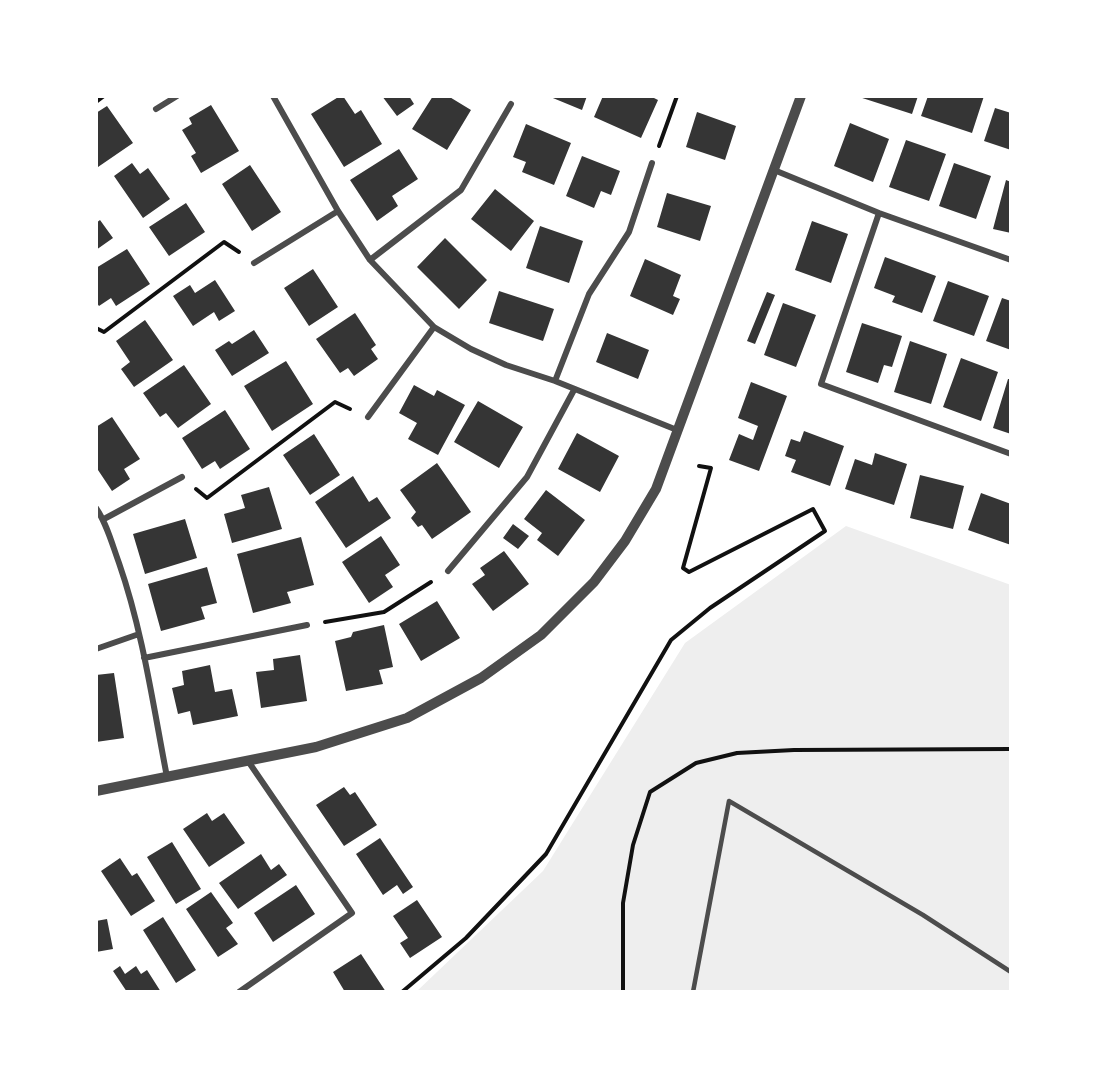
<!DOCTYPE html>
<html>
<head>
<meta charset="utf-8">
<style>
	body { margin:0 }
	#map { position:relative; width:1107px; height:1088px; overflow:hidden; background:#fff; font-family:Montserrat,sans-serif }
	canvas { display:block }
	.frame { position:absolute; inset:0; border:98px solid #fff; pointer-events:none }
</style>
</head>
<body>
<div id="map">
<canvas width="1107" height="1088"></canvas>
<div class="frame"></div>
</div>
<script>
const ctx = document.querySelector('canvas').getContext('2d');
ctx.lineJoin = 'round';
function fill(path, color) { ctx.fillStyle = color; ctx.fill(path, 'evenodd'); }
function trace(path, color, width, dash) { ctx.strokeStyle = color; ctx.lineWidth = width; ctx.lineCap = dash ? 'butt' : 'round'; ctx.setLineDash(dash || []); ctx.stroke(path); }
fill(new Path2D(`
	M846 526 1011 585V992H416L543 871 685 643Z`), '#eee');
fill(new Path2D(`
	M340 96H343L355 114 361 110 382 144 344 167 311 114Z
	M382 96H409L414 104 397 116Z
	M433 96H448L471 110 447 150 412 129Z
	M548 96H587L582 110Z
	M603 96H650L658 100 641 138 594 117Z
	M856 96H918L912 114Z
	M928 96H984L972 133 921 116Z
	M211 105 239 151 201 173 191 156 196 153 182 130 192 124 189 118Z
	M107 106 133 143 98 167 96 164V113Z
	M995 108 1011 113V150L984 141Z
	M697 112 736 126 725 160 686 147Z
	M850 123 889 139 873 182 834 166Z
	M526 124 571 143 554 185 522 172 526 162 513 157Z
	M906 140 946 154 929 201 889 187Z
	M399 149 418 179 392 196 398 206 377 221 350 180Z
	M582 156 620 171 611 195 601 191 594 208 566 196Z
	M132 163 140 174 148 168 170 199 143 218 114 176Z
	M954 163 991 176 976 219 939 206Z
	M250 165 281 212 252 231 222 184Z
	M1006 180 1011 182V233L993 229Z
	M495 189 534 221 511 251 471 219Z
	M667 193 711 206 700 241 657 227Z
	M186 203 205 232 169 256 149 227Z
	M100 220 113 238 96 250V223Z
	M812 221 848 234 831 283 795 270Z
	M540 226 583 241 569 283 526 268Z
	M445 238 487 280 459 309 417 267Z
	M127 249 150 284 116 306 111 298 99 306 96 302V268Z
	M885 257 936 276 922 313 892 302 895 296 874 288Z
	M645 259 681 275 673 296 680 299 673 315 630 296Z
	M313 269 338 307 309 326 284 288Z
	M215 280 235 311 219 321 214 312 193 326 173 296 190 285 195 293Z
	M948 281 989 296 974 336 933 321Z
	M499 291 554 309 543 341 489 323Z
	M767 292 775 295 755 344 747 341Z
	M1002 298 1011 301V350L986 341Z
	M783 303 816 315 796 367 764 355Z
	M355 313 376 345 371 349 378 359 354 376 348 368 340 373 316 339Z
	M145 320 173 360 134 387 121 369 130 362 116 341Z
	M862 323 902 336 892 367 884 365 878 383 846 372Z
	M254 330 269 353 232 376 215 350 229 341 232 344Z
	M607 333 649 350 638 379 596 362Z
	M910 341 947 354 931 404 894 392Z
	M961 358 998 372 981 421 943 407Z
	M286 361 313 404 272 431 244 386Z
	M184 365 211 404 178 428 166 413 160 417 143 393Z
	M1008 379H1011V434L993 428Z
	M751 382 787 396 759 471 729 460 739 434 753 440 758 426 738 418Z
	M414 385 434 396 437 390 465 405 438 455 408 439 417 423 399 413Z
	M478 401 523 427 499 468 454 442Z
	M225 410 250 449 220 469 215 461 202 469 182 438Z
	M112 417 140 459 124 469 130 479 112 491 96 467V427Z
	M804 431 844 446 830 486 791 472 796 460 785 456 791 439 800 442Z
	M577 433 619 456 600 492 558 469Z
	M314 434 340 475 310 495 283 455Z
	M875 453 907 464 894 505 845 489 855 459 872 465Z
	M437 463 471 512 432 539 422 525 418 527 411 518 416 512 400 490Z
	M920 475 964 486 953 529 910 518Z
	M353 476 369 502 377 497 391 518 346 548 315 502Z
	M269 487 282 529 232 543 224 514 245 508 241 495Z
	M546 490 585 520 558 556 537 540 542 533 524 519Z
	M981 493 1011 504V545L968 530Z
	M185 519 197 558 145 574 133 534Z
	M513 524 529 536 518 549 503 538Z
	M381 536 400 565 385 575 393 587 369 603 342 562Z
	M301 537 314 585 287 592 291 603 253 613 237 554Z
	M504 551 529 584 493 611 472 584 485 575 480 568Z
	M207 567 217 603 201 607 205 619 161 631 148 584Z
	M437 601 460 638 421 661 399 624Z
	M384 625 393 667 379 670 383 684 346 691 335 641 351 637 353 632Z
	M300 655 307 701 261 708 256 672 274 670 273 659Z
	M210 665 215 692 232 689 238 716 193 725 190 711 178 714 172 688 184 685 182 671Z
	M114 673 124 738 96 742V675Z
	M344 787 350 795 355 792 377 825 344 846 316 805Z
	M207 813 212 821 224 813 245 843 209 867 183 829Z
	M380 838 413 887 403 894 397 885 383 895 356 854Z
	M172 842 201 889 176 904 147 857Z
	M261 854 271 870 279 864 287 875 238 909 219 883Z
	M120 858 132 876 137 873 155 901 131 916 101 871Z
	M296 885 315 914 273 942 254 913Z
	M211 892 233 923 226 928 238 944 218 957 186 909Z
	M417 900 442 937 410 958 400 943 408 938 393 916Z
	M163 917 196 970 176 983 143 930Z
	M107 919 113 949 96 952V921Z
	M361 954 386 992H345L333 972Z
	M120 966 125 974 136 966 141 974 147 970 161 992H127L113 971Z`), '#353535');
trace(new Path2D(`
	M96 102 104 96
	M659 146 677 96
	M96 328 104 332 224 242 239 252
	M196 489 207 498 335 402 350 409
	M325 622 384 612 431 582
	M402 992 466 938 546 854 671 640 710 608 825 531 813 509 689 572 683 568 711 468 699 466
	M623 992V903L633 845 650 792 696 763 737 753 794 750 1011 749`), '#111', 4);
trace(new Path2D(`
	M693 992 729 801 923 915 1011 972`), '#4c4c4c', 4.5);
trace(new Path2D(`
	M273 96 338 211 370 260 434 327 471 349 506 365 555 381 677 430
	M156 109 177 96
	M774 170 879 213 1011 260
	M879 213 821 384 1011 454
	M370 260 461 190 511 104
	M254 263 338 211
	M555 381 589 294 629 232 652 163
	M368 417 434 327
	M96 508C107 524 112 544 119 563 143 632 153 705 167 777
	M104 519 182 477
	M448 571 527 477 574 390
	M96 649 139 634
	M144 658 307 625
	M239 992 352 913 248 761`), '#4c4c4c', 6);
trace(new Path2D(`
	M96 791 316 747 407 718 481 678 541 635 594 582 625 541 656 489 801 96`), '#4c4c4c', 10);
</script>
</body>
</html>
